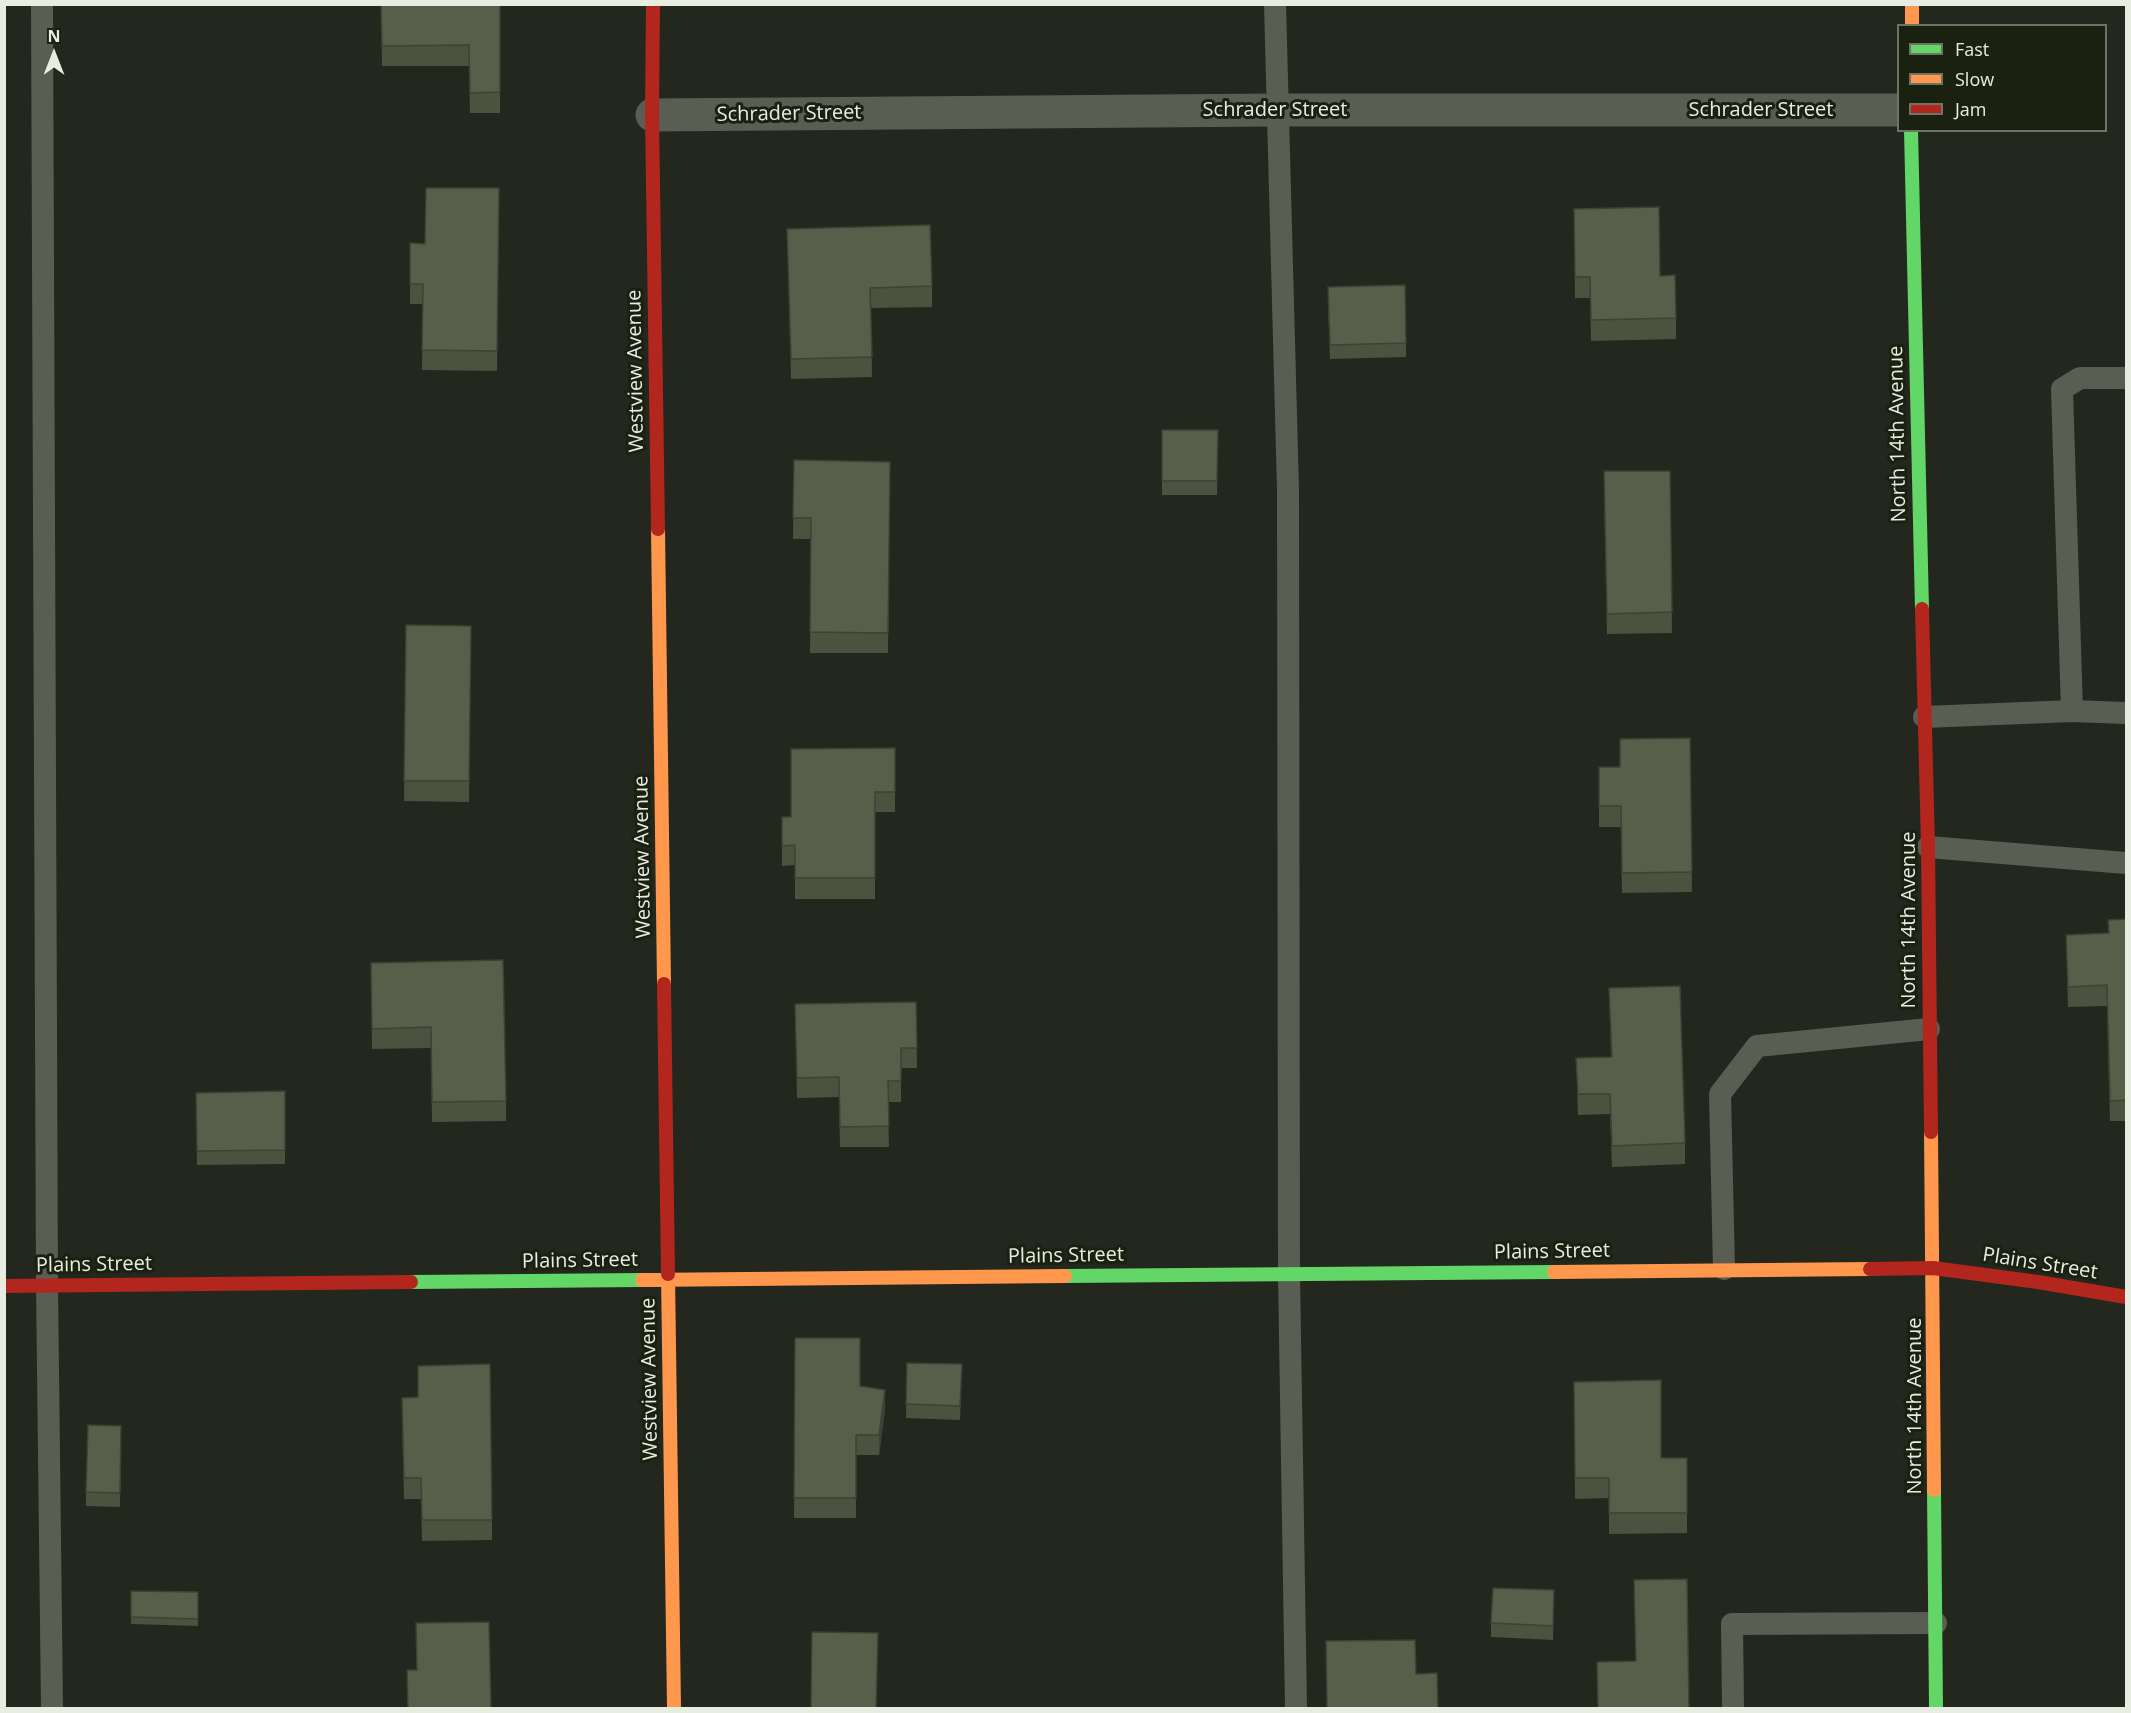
<!DOCTYPE html>
<html>
<head>
<meta charset="utf-8">
<style>
	body { margin:0 }
	#map { position:relative; width:2131px; height:1713px; overflow:hidden; background:#23271e; font-family:"Open Sans",sans-serif }
	canvas { display:block }
	.frame { position:absolute; inset:0; border:6px solid #e8ede2; pointer-events:none }
	.legend { position:absolute; left:1897px; top:24px; width:210px; height:108px; box-sizing:border-box; background:#1b2111; border:2px solid #6d7365; margin:0; padding:8px 10px; list-style:none; font-size:18px; color:#e8ede2 }
	.legend li { display:flex; align-items:center; gap:12px; height:30px }
	.legend b { width:30px; border:2px solid #6d7365 }
	.north { position:absolute; left:24px; top:24px; width:60px; height:60px; -webkit-text-stroke:4px #1b2111; paint-order:stroke; rotate:0deg; font-size:16px; font-weight:700; line-height:24px; text-align:center; color:#e8ede2 }
	.north::after { content:''; display:block; margin:auto; width:21px; height:27px; background:#e8ede2; clip-path:polygon(50% 0,100% 100%,50% 72%,0 100%) }
</style>
</head>
<body>
<div id="map">
<canvas width="2131" height="1713"></canvas>
<div class="frame"></div>
<ul class="legend">
<li><b style="height:8px;background:#63d668"></b>Fast</li>
<li><b style="height:8px;background:#ff974d"></b>Slow</li>
<li><b style="height:8px;background:#b3261e"></b>Jam</li>
</ul>
<div class="north">N</div>
</div>
<script>
const ctx = document.querySelector('canvas').getContext('2d');
ctx.lineJoin = 'round';
function trace(path, color, width, dash) { ctx.strokeStyle = color; ctx.lineWidth = width; ctx.lineCap = dash ? 'butt' : 'round'; ctx.setLineDash(dash || []); ctx.stroke(path); }
function fill(path, color) { ctx.fillStyle = color; ctx.fill(path, 'evenodd'); }
function label(font, color, halo, rows, align = 'center') {
  ctx.font = font + ' "Open Sans",sans-serif'; ctx.lineWidth = 6; ctx.setLineDash([]); ctx.textBaseline = 'middle'; ctx.strokeStyle = halo; ctx.fillStyle = color; for (const [text, x, y, turn = 0] of rows) {
    ctx.save(); ctx.translate(x, y); ctx.rotate((+turn || 0) * Math.PI / 180); ctx.textAlign = isNaN(turn) ? turn : align; if (halo) ctx.strokeText(text, 0, 0); ctx.fillText(text, 0, 0); ctx.restore();
  }
}
trace(new Path2D(`
	M42 4 47 1285 52 1708
	M1275 4 1288 490 1289 1274 1296 1708
	M2072 711 2062 389 2080 378H2126
	M1924 717 2072 711 2126 713
	M1928 847 2126 863
	M1724 1269 1720 1094 1757 1046 1929 1029
	M1733 1708 1732 1624 1936 1623`), '#595d52', 22);
trace(new Path2D(`
	M652 115 1276 110H1898`), '#595d52', 33);
trace(new Path2D(`
	M1911 130 1922 609
	M1065 1276 1554 1272
	M411 1282 642 1280
	M1934 1490 1936 1708`), '#63d668', 14);
trace(new Path2D(`
	M1912 4V26
	M658 529 664 984
	M1931 1132 1934 1490
	M1554 1272 1870 1269
	M668 1274 674 1708
	M642 1280 1065 1276`), '#ff974d', 14);
trace(new Path2D(`
	M653 4 652 115 658 529
	M1922 609 1928 847 1931 1132
	M664 984 668 1274
	M1870 1269 1933 1268 2038 1282 2126 1297
	M4 1286 411 1282`), '#b3261e', 14);
fill(new Path2D(`
	M381 4H500V113H470L469 66H382Z
	M499 188 497 371 422 370 423 304H410V243L425 244Z
	M1574 209 1676 318V339L1591 341 1590 298H1575Z
	M787 229 932 286V307L871 308 872 377 791 379Z
	M1328 301 1406 343V357L1330 359Z
	M1162 430H1218L1217 495H1162Z
	M794 460 890 462 888 653H810L811 539H793Z
	M1670 471 1672 633 1607 634 1604 492Z
	M406 625 471 626 469 802 404 801Z
	M1690 738 1692 892 1622 893 1621 827H1599V787L1620 767Z
	M895 748V812H875V899H795V865L782 866V817H791Z
	M2127 919V1121H2110L2107 1006 2068 1007 2066 935 2108 933V920Z
	M371 963 506 1101V1121L432 1122 431 1048 372 1049Z
	M1609 988 1685 1143V1164L1612 1167 1610 1114 1578 1115 1576 1058 1611 1057Z
	M916 1002 917 1068H901V1102H888L889 1147H840L839 1097 797 1098 795 1004Z
	M285 1091V1164L197 1165 196 1093Z
	M795 1338 860 1386 885 1410 879 1455H856V1518H794Z
	M907 1363 962 1364 960 1420 906 1418Z
	M1574 1382 1661 1458H1687V1533L1609 1534V1498L1575 1499Z
	M402 1419 492 1520V1540L422 1541 421 1499H404Z
	M121 1426 120 1507 86 1506V1492Z
	M1554 1590 1553 1640 1491 1637V1623Z
	M198 1592V1626L131 1624V1617Z`), '#4b5240');
fill(new Path2D(`
	M885 1390V1410L879 1455V1435Z`), '#3d4234');
const building = new Path2D(`
	M381 4H500V92L470 93 469 45 382 46Z
	M426 188H499L497 351 422 350 423 284H410V243L425 244Z
	M1659 207 1660 276 1675 275 1676 318 1591 320 1590 277H1575L1574 209Z
	M930 225 932 286 870 288 872 357 791 359 787 229Z
	M1405 285 1406 343 1330 345 1328 287Z
	M1162 430H1218L1217 481H1162Z
	M794 460 890 462 888 633 810 632 811 518H793Z
	M1604 471H1670L1672 612 1607 614Z
	M406 625 471 626 469 781H404Z
	M1690 738 1692 872 1622 873 1621 806H1599V767H1620V739Z
	M895 748V792H875V878H795V845L782 846V817H791V749Z
	M2127 919V1100L2110 1101 2107 985 2068 987 2066 935 2109 933 2108 920Z
	M503 960 506 1101 432 1102 431 1027 372 1029 371 963Z
	M1680 986 1685 1143 1612 1146 1610 1094H1578L1576 1058 1612 1057 1609 988Z
	M916 1002 917 1048H901V1081H888L889 1126 840 1127 839 1077 797 1078 795 1004Z
	M285 1091V1150L197 1151 196 1093Z
	M795 1338H860V1386L885 1390 879 1435H856V1498H794Z
	M907 1363 962 1364 960 1406 906 1404Z
	M490 1364 492 1520H422L421 1478H404L402 1398 418 1397V1366Z
	M1661 1380V1458H1687V1513H1609V1478H1575L1574 1382Z
	M88 1425 121 1426 120 1493 86 1492Z
	M1687 1579 1689 1708H1598L1597 1662 1636 1661 1634 1580Z
	M1493 1588 1554 1590 1553 1626 1491 1623Z
	M131 1591 198 1592V1619L131 1617Z
	M489 1622 491 1708H408L407 1670H417L416 1623Z
	M812 1632 878 1633 876 1708H811Z
	M1415 1640 1416 1674 1437 1673 1438 1708H1327L1326 1641Z`);
fill(building, '#575f4b');
trace(building, '#3d4234', 1.5);
label('20px', '#e8ede2', '#1b2111', [
	["Schrader Street",1275,110],
	["Schrader Street",1761,110],
	["Schrader Street",789,114,-1],
	["Westview Avenue",636,371,-91],
	["North 14th Avenue",1898,434,-91],
	["Westview Avenue",643,857,-91],
	["North 14th Avenue",1909,920,-90],
	["Plains Street",1552,1252,-1],
	["Plains Street",1066,1256,-1],
	["Plains Street",580,1261,-1],
	["Plains Street",2040,1264,9],
	["Plains Street",94,1265,-1],
	["Westview Avenue",650,1379,-91],
	["North 14th Avenue",1915,1406,-90]
]);
</script>
</body>
</html>
